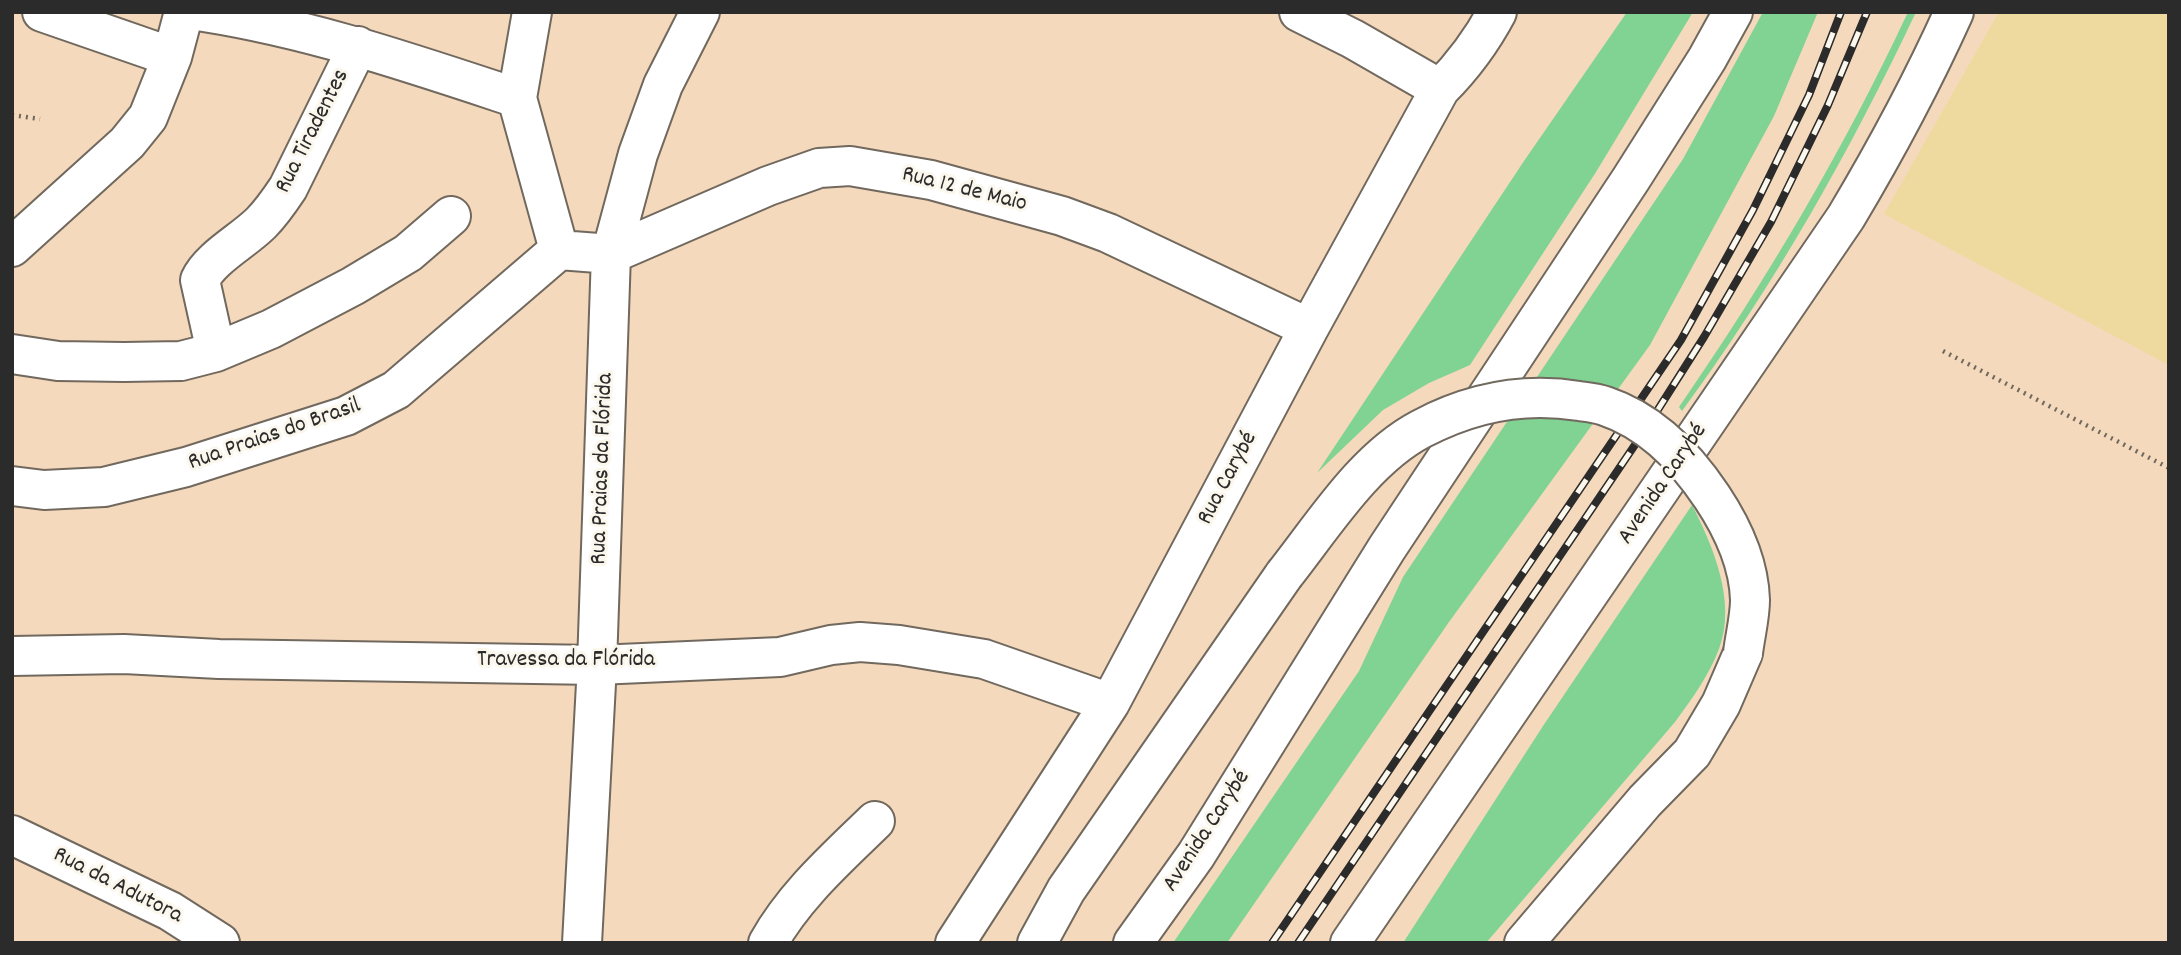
<!DOCTYPE html>
<html>
<head>
<meta charset="utf-8">
<style>
	body { margin:0 }
	#map { position:relative; width:2181px; height:955px; overflow:hidden; background:#f4d9bc; font-family:Dekko,sans-serif }
	canvas { display:block }
	.frame { position:absolute; inset:0; border:14px solid #2b2b2b; pointer-events:none }
</style>
</head>
<body>
<div id="map">
<canvas width="2181" height="955"></canvas>
<div class="frame"></div>
</div>
<script>
const ctx = document.querySelector('canvas').getContext('2d');
ctx.lineJoin = 'round';
function fill(path, color) { ctx.fillStyle = color; ctx.fill(path, 'evenodd'); }
function trace(path, color, width, dash) { ctx.strokeStyle = color; ctx.lineWidth = width; ctx.lineCap = dash ? 'butt' : 'round'; ctx.setLineDash(dash || []); ctx.stroke(path); }
function label(font, color, halo, rows, align = 'center') {
  ctx.font = font + ' Dekko,sans-serif'; ctx.lineWidth = 6; ctx.setLineDash([]); ctx.textBaseline = 'middle'; ctx.strokeStyle = halo; ctx.fillStyle = color; for (const [text, x, y, turn = 0] of rows) {
    ctx.save(); ctx.translate(x, y); ctx.rotate((+turn || 0) * Math.PI / 180); ctx.textAlign = isNaN(turn) ? turn : align; if (halo) ctx.strokeText(text, 0, 0); ctx.fillText(text, 0, 0); ctx.restore();
  }
}
fill(new Path2D(`
	M1627 12H1693L1596 172 1470 365 1429 383 1383 410 1317 473 1524 161Z
	M1763 12H1818L1774 116 1650 345 1449 622 1227 943H1173L1359 671 1403 577 1683 159Z
	M1908 12H1916C1850 152 1774 286 1682 411L1679 407C1766 281 1843 151 1908 12Z
	M1692 505C1713 546 1737 602 1719 649 1709 675 1692 699 1675 722L1486 943H1403L1543 726Z`), '#81d394');
fill(new Path2D(`
	M1999 12H2169V365L1884 214Z`), '#eeda9e');
const minor = new Path2D(`
	M42 12 172 57
	M204 12C312 29 414 64 517 98
	M532 12 517 98 559 250
	M1299 12 1353 39 1440 89
	M12 247 127 143 148 117 172 57 184 12
	M216 352 200 280C210 258 243 241 261 223 271 213 280 200 288 188L358 46
	M12 354 58 361 124 362 181 361 216 352 271 329 353 286 408 253 451 216
	M12 486 44 490 104 487 186 467 346 416 396 390 559 250 611 254 768 186 819 168 850 166 931 180 1062 216 1108 233 1309 328
	M12 656 124 654 219 659 597 665 780 657 831 645 860 642 899 645 984 659 1110 703
	M12 835 170 911 220 943
	M582 943 597 665 611 254 638 154 663 85 700 12
	M768 943C795 895 836 859 875 821
	M955 943 1110 703 1309 328 1440 89C1463 66 1481 42 1497 12`);
const highway = new Path2D(`
	M1037 943 1066 890 1284 575
	M1133 943 1196 855 1387 548 1631 179 1707 59 1733 12
	M1350 943 1846 217C1886 150 1922 83 1954 12
	M1524 943 1645 801 1692 753 1721 704 1743 653`);
trace(minor, '#71685e', 42);
trace(highway, '#71685e', 42);
trace(new Path2D(`
	M12 115 40 119
	M1943 351 2169 468`), '#71685e', 4.5, [2, 5]);
trace(minor, '#fff', 38);
trace(highway, '#fff', 38);
const rail = new Path2D(`
	M1272 943 1681 340 1753 210 1809 95 1841 12
	M1298 943 1645 430 1704 337 1771 222 1828 105 1867 12`);
trace(rail, '#2b2b2b', 8);
trace(rail, '#fbf7ec', 5, [16]);
const highwayBridge = new Path2D(`
	M1284 575C1323 526 1364 459 1421 429 1470 403 1523 392 1579 401 1587 402 1597 403 1605 406 1650 421 1686 458 1712 497 1732 527 1749 563 1750 600 1750 617 1745 636 1743 653`);
trace(highwayBridge, '#71685e', 42, []);
trace(highwayBridge, '#fff', 38);
label('24px', '#2b2b2b', '#fbf7ec', [
	["Rua Tiradentes",314,132,-63],
	["Rua 12 de Maio",964,191,14],
	["Rua Praias do Brasil",275,436,-19],
	["Rua Praias da Flórida",604,469,-88],
	["Rua Carybé",1229,479,-62],
	["Avenida Carybé",1664,485,-56],
	["Travessa da Flórida",566,662],
	["Avenida Carybé",1208,832,-57],
	["Rua da Adutora",117,887,27]
]);
</script>
</body>
</html>
